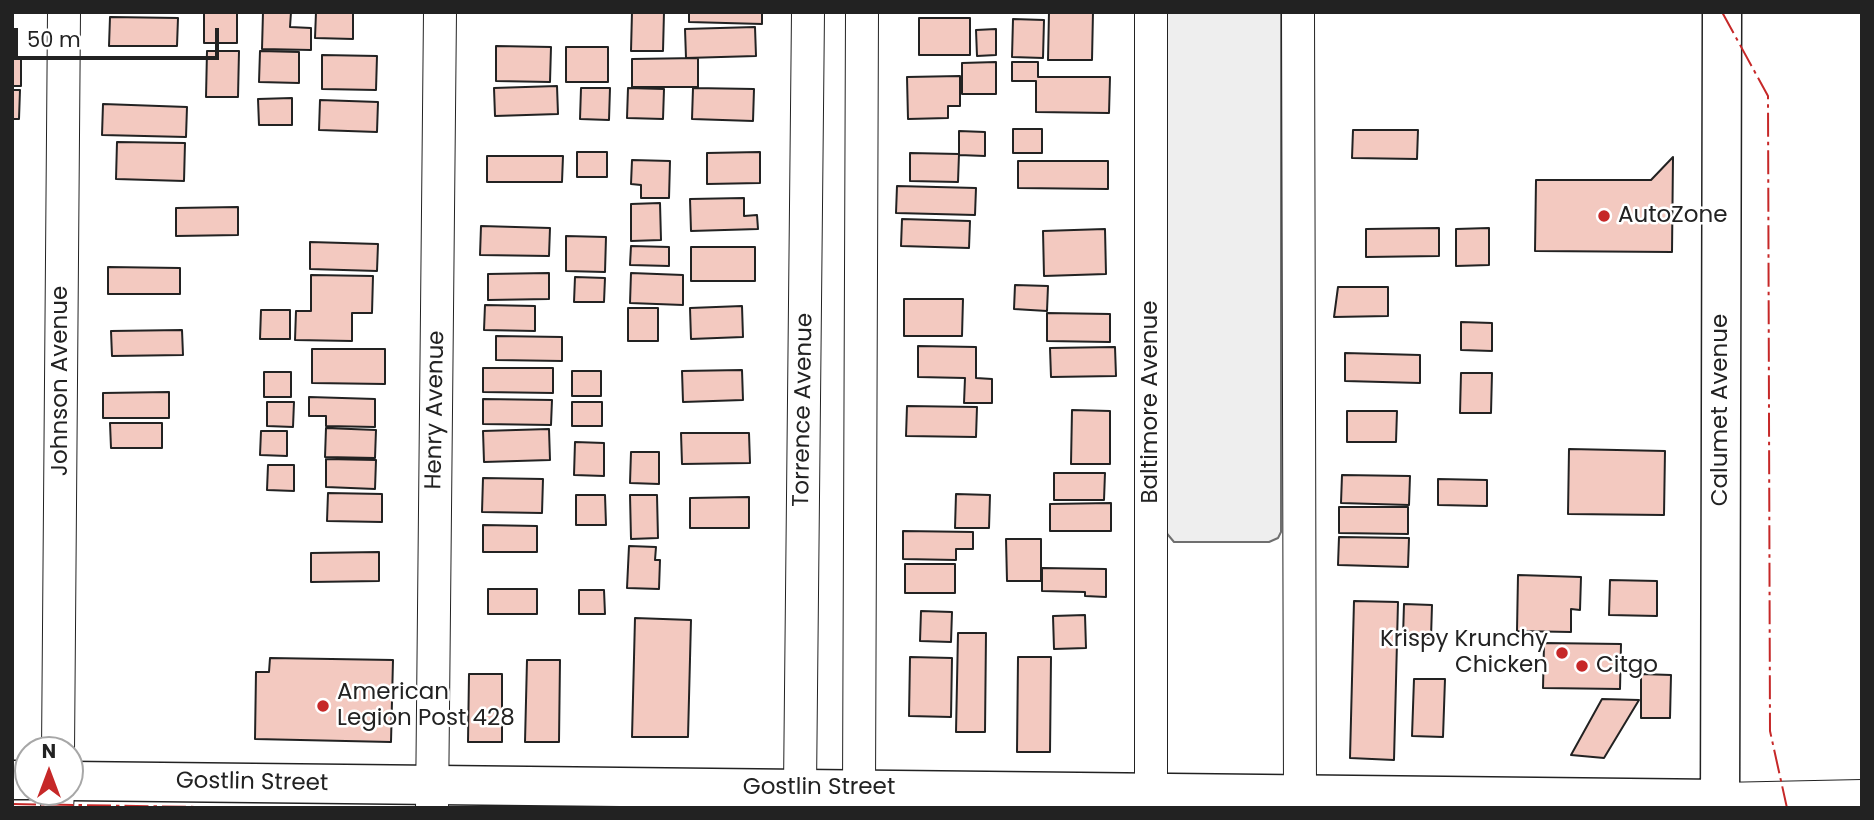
<!DOCTYPE html>
<html>
<head>
<meta charset="utf-8">
<style>
	body { margin:0 }
	#map { position:relative; width:1874px; height:820px; overflow:hidden; background:#fff; font-family:Poppins,sans-serif }
	canvas { display:block }
	.frame { position:absolute; inset:0; border:14px solid #222; pointer-events:none }
	.north { position:absolute; left:14px; top:736px; width:70px; height:70px; box-sizing:border-box; background:#fff; border:2px solid #a7a7a7; border-radius:50%; rotate:0deg; font-size:19px; font-weight:700; line-height:28px; text-align:center; color:#222 }
	.north::after { content:''; display:block; margin:auto; width:24px; height:32px; background:#c62828; clip-path:polygon(50% 0,100% 100%,50% 72%,0 100%) }
	.scale { position:absolute; left:14px; top:28px; width:205px; height:32px; box-sizing:border-box; border:4px solid #222; border-top:0; padding-left:9px; font-size:21px; line-height:24px; white-space:nowrap; color:#222; -webkit-text-stroke:5px #fff; paint-order:stroke }
</style>
</head>
<body>
<div id="map">
<canvas width="1874" height="820"></canvas>
<div class="frame"></div>
<div class="north">N</div>
<div class="scale">50 m</div>
</div>
<script>
const ctx = document.querySelector('canvas').getContext('2d');
ctx.lineJoin = 'round';
function fill(path, color) { ctx.fillStyle = color; ctx.fill(path, 'evenodd'); }
function trace(path, color, width, dash) { ctx.strokeStyle = color; ctx.lineWidth = width; ctx.lineCap = dash ? 'butt' : 'round'; ctx.setLineDash(dash || []); ctx.stroke(path); }
function label(font, color, halo, rows, align = 'center') {
  ctx.font = font + ' Poppins,sans-serif'; ctx.lineWidth = 5; ctx.setLineDash([]); ctx.textBaseline = 'middle'; ctx.strokeStyle = halo; ctx.fillStyle = color; for (const [text, x, y, turn = 0] of rows) {
    ctx.save(); ctx.translate(x, y); ctx.rotate((+turn || 0) * Math.PI / 180); ctx.textAlign = isNaN(turn) ? turn : align; if (halo) ctx.strokeText(text, 0, 0); ctx.fillText(text, 0, 0); ctx.restore();
  }
}
const green = new Path2D(`
	M1166 12H1281V532L1278 538 1269 542H1174L1164 530Z`);
fill(green, '#eee');
trace(green, '#6f6f6f', 2);
const building = new Path2D(`
	M263 12H291L290 27 311 28V50L262 49Z
	M316 12H353V39L315 38Z
	M632 12H664L663 51H631Z
	M689 12H762V24L689 22Z
	M1049 12H1093L1092 60H1048Z
	M204 13H237V43H204Z
	M110 17 178 18 177 46H109Z
	M919 18H970V55H919Z
	M1013 19 1044 20 1043 58 1012 57Z
	M755 27 756 56 686 58 685 29Z
	M996 29V55L977 56 976 30Z
	M496 46 551 47 550 82 496 81Z
	M566 47H608V82H566Z
	M207 51H239L238 97H206Z
	M260 51 299 52V83L259 82Z
	M322 55 377 56 376 90 322 89Z
	M12 57H21V86H12Z
	M698 58V87H632V59Z
	M996 62V94H962V63Z
	M1012 62H1038V77H1110L1109 113 1036 112V81H1012Z
	M960 76V106H948V118L908 119 907 77Z
	M557 86 558 114 495 116 494 88Z
	M581 88H610L609 120 580 119Z
	M628 88 664 89 663 119 627 118Z
	M693 88 754 89 753 121 692 119Z
	M12 90H20L19 119H12Z
	M292 98V125H259L258 99Z
	M320 100 378 102 377 132 319 130Z
	M103 104 187 107 186 137 102 135Z
	M1013 129H1042V153H1013Z
	M1353 130H1418L1417 159 1352 158Z
	M959 131 985 132V156L959 155Z
	M117 142 185 143 184 181 116 179Z
	M577 152H607V177H577Z
	M760 152V183L707 184V153Z
	M910 153 959 154 958 182 910 181Z
	M487 156H563L562 182H487Z
	M1673 157 1672 252 1535 251 1536 180H1651Z
	M632 160 670 161 669 198H641V185L631 184Z
	M1018 161H1108V189L1018 188Z
	M897 186 976 188 975 215 896 213Z
	M744 198V216L757 215 758 229 691 231 690 199Z
	M660 203 661 240 631 241V204Z
	M238 207V235L176 236V208Z
	M902 219 970 221 969 248 901 246Z
	M481 226 550 228 549 256 480 255Z
	M1439 228V256L1366 257V229Z
	M1489 228V265L1456 266V229Z
	M1105 229 1106 274 1044 276 1043 231Z
	M566 236 606 237 605 272 566 271Z
	M310 242 378 244 377 271 310 269Z
	M631 246 669 247V266L630 265Z
	M691 247H755V281H691Z
	M108 267 180 268V294H108Z
	M549 273V299L488 300V274Z
	M631 273 683 275V305L630 303Z
	M311 275 373 276 372 313H352V341L295 340 296 311H311Z
	M575 277 605 278 604 302H574Z
	M1015 285 1048 286 1047 311 1014 309Z
	M1338 287H1388V316L1334 317Z
	M904 299H963L962 336H904Z
	M485 305 535 306V331L484 330Z
	M742 306 743 337 691 339 690 308Z
	M628 308H658V341H628Z
	M261 310H290V339H260Z
	M1047 313 1110 314V342L1047 341Z
	M1461 322 1492 323V351L1461 350Z
	M182 330 183 355 112 356 111 331Z
	M496 336 562 337V361L496 360Z
	M918 346 976 347V378L992 379V403H964L965 378 918 377Z
	M1115 347 1116 376 1051 377 1050 348Z
	M312 349H385V384L312 383Z
	M1345 353 1420 355V383L1345 381Z
	M483 368H553V393L483 392Z
	M742 370 743 400 683 402 682 371Z
	M572 371H601V396H572Z
	M264 372H291V397H264Z
	M1461 373H1492L1491 413H1460Z
	M169 392V418H103V393Z
	M309 397 375 399V427L326 426V416H309Z
	M483 399 552 400 551 425 483 424Z
	M267 402H294L293 427 267 426Z
	M572 402H602V426H572Z
	M907 406 977 407 976 437 906 436Z
	M1072 410 1110 411V464H1071Z
	M1347 411H1397L1396 442H1347Z
	M110 423H162V448H111Z
	M326 428 376 430 375 458 325 457Z
	M549 429 550 460 484 462 483 431Z
	M261 431H287V456L260 455Z
	M681 433H749L750 463 682 464Z
	M575 442 604 443V476L574 475Z
	M1569 449 1665 451 1664 515 1568 514Z
	M631 452H659V484L630 483Z
	M326 459 376 460 375 489 326 487Z
	M268 465H294V491L267 490Z
	M1054 473H1105L1104 500H1054Z
	M1342 475 1410 476 1409 505 1341 503Z
	M483 478 543 479 542 513 482 512Z
	M1438 479 1487 480V506L1438 505Z
	M328 493 382 494V522L327 521Z
	M956 494 990 495 989 528H955Z
	M576 495H605L606 525H576Z
	M630 495H657L658 538 631 539Z
	M749 497V528H690V498Z
	M1111 503V531H1050V504Z
	M1339 507H1408V534L1339 533Z
	M483 525 537 526V552H483Z
	M903 531 973 532V549H956V560L903 559Z
	M1339 537 1409 538 1408 567 1338 565Z
	M1006 539H1041V581H1007Z
	M629 546 656 547 655 560H660L659 589 627 588Z
	M379 552V581L311 582V553Z
	M905 564H955V593H905Z
	M1042 568 1106 569V597L1085 596V592L1042 591Z
	M1518 575 1581 577 1580 610 1571 609V632L1517 631Z
	M1610 580 1657 581V616L1609 615Z
	M488 589H537V614H488Z
	M579 590H604L605 614H579Z
	M1354 601 1398 602 1394 760 1350 758Z
	M1404 604 1432 605 1431 638 1403 637Z
	M921 611 952 612 951 642 920 641Z
	M1085 615 1086 648 1054 649 1053 616Z
	M635 618 691 620 688 737H632Z
	M958 633H986L985 732H956Z
	M1544 643 1621 644 1620 689 1543 688Z
	M910 657 952 658 951 717 909 716Z
	M1018 657H1051L1050 752H1017Z
	M270 658 393 660 391 742 255 739 256 672H269Z
	M527 660H560L559 742H525Z
	M469 674H502V742H468Z
	M1641 674 1671 675 1670 718H1641Z
	M1414 679H1445L1443 737 1412 736Z
	M1602 699 1639 700 1604 758 1571 755Z`);
fill(building, '#f3c9c0');
trace(building, '#222', 2);
const minor = new Path2D(`
	M862 12 859 787 863 808
	M1151 12V792
	M1298 12 1300 793
	M58 750 64 12
	M1720 799 1862 796
	M57 808 58 792
	M432 808 440 12
	M793 808 800 787 808 12`);
const major = new Path2D(`
	M12 780H28
	M70 781 1720 799
	M1720 808 1722 12`);
trace(minor, '#222', 34);
trace(major, '#222', 41);
trace(minor, '#fff', 32);
trace(major, '#fff', 38);
trace(new Path2D(`
	M1722 12 1768 96 1770 731 1787 808
	M12 804 262 808`), '#c62828', 2, [24, 5, 3.5, 5]);
for (const [x, y, r, color] of [
	[1604,216,7,"#c62828"],
	[1562,653,7,"#c62828"],
	[1582,666,7,"#c62828"],
	[323,706,7,"#c62828"]
]) { const dot = new Path2D(); dot.arc(x, y, r, 0, 2 * Math.PI); ctx.fillStyle = color; ctx.fill(dot); trace(dot, '#fff', 2.5); }
label('23px', '#222', '#fff', [
	["AutoZone",1618,216],
	["Krispy Krunchy",1548,640,"right"],
	["Chicken",1548,666,"right"],
	["Citgo",1596,666],
	["American",337,693],
	["Legion Post 428",337,719]
], 'left');
label('23px', '#222', '#fff', [
	["Johnson Avenue",61,381,-90],
	["Baltimore Avenue",1151,402,-90],
	["Henry Avenue",436,410,-89],
	["Torrence Avenue",804,410,-89],
	["Calumet Avenue",1721,410,-90],
	["Gostlin Street",252,783,1],
	["Gostlin Street",819,788]
]);
</script>
</body>
</html>
